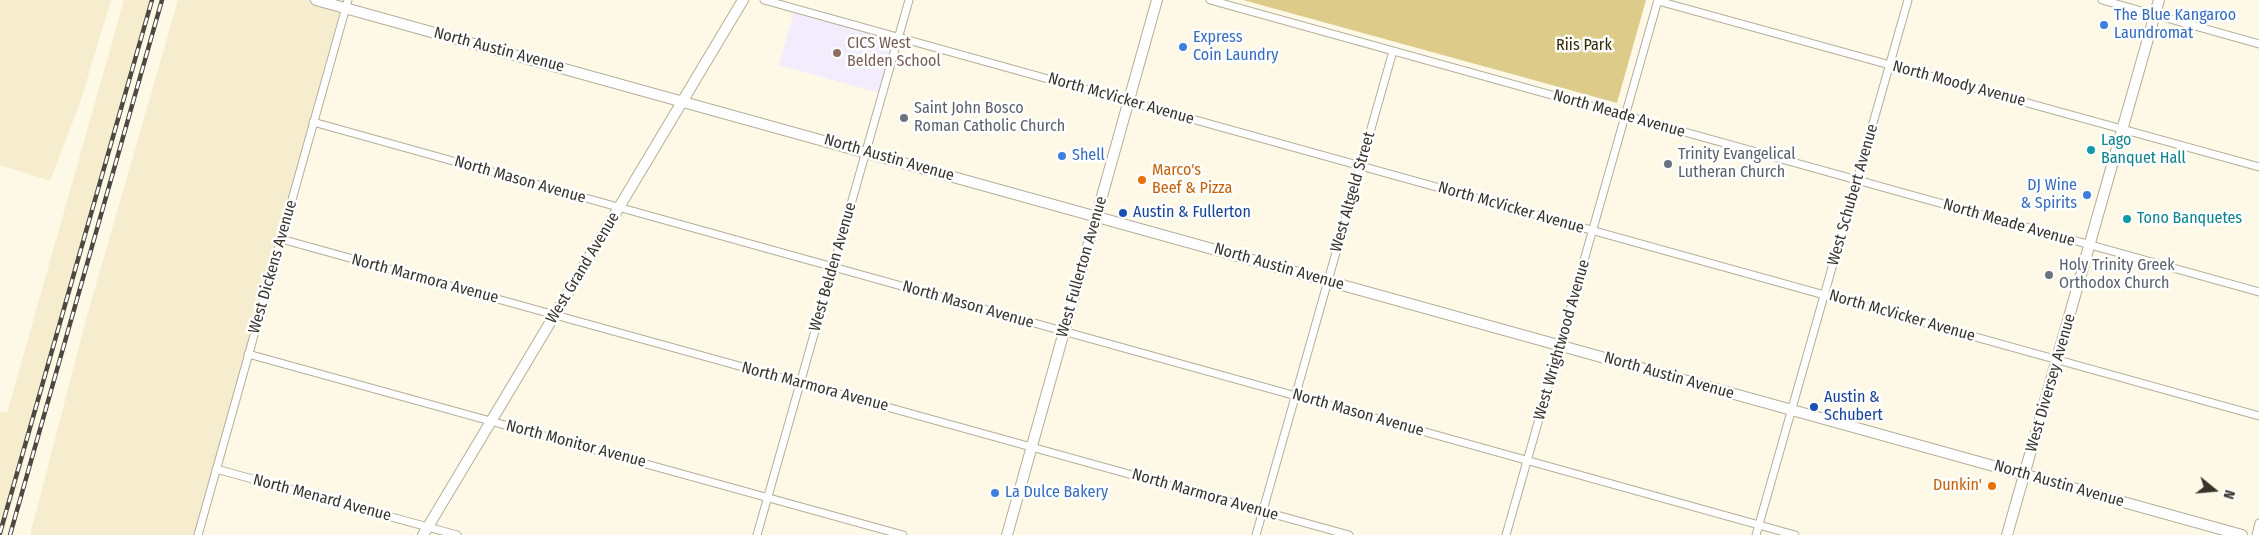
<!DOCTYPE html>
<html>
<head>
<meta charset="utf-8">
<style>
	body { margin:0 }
	#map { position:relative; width:2259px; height:535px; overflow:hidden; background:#fef9e7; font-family:"Fira Sans Condensed",sans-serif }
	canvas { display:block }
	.north { position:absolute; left:2189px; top:465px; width:50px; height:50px; -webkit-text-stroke:4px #fff; paint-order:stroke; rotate:107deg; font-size:14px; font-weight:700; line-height:20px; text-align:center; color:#37342c }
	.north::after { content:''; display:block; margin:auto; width:18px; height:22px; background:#37342c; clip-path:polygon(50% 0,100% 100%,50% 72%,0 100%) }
</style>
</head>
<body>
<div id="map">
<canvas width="2259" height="535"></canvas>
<div class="north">N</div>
</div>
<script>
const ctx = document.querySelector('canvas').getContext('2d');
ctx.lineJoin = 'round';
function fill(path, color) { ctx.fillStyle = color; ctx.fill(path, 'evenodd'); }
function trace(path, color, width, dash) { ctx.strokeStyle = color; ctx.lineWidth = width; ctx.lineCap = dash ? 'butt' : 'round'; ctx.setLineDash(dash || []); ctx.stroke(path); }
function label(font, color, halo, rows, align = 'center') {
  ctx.font = font + ' "Fira Sans Condensed",sans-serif'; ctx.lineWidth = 5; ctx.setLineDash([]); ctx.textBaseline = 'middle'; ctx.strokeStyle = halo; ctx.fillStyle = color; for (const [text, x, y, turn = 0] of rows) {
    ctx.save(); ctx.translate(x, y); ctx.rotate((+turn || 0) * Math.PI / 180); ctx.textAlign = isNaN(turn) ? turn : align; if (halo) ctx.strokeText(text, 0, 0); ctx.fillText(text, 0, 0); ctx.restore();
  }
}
fill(new Path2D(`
	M0 0H111L80 103 50 181 0 165Z
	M124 0H154L3 535H0V412L7 413Z
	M178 0H343L196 535H30L87 316Z`), '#f6edcf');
fill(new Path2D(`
	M794 12 894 40 879 93 779 65Z`), '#f2ecfd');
fill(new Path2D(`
	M1243 0H1646L1617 103Z`), '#ddcb8a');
const street = new Path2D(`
	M764 0 2259 416
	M1210 0 2259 292
	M2102 0 2259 44
	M1658 1 2259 167
	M313 122 1795 535
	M281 239 1349 535
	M248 354 903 535
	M216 469 457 535
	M198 535 348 0
	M757 535 909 0
	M1256 535 1393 51
	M1506 535 1658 0
	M1756 535 1908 0
	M2256 535 2259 523`);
const secondary = new Path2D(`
	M316 0 2242 535
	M423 535 743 0
	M1007 535 1157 0
	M2007 535 2159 0`);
trace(street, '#b4ae99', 9);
trace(secondary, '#b4ae99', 12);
trace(street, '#fff', 7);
trace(secondary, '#fff', 10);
const rail = new Path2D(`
	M0 533 152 0
	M10 535 162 0`);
trace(rail, '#4c4940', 4.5);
trace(rail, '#fff', 2.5, [8]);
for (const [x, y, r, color] of [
	[2104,25,5,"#3f7fe0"],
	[1183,47,5,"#3f7fe0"],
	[837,53,5,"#8d6e63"],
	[904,118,5,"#6b7280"],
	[2091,150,5,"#0f9aa8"],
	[1062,156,5,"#3f7fe0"],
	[1668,164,5,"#6b7280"],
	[1142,180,5,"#e8710a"],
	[2087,195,5,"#3f7fe0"],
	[1123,213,5,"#1a4fb4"],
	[2127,219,5,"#0f9aa8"],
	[2049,275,5,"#6b7280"],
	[1814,407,5,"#1a4fb4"],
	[1992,486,5,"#e8710a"],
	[995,493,5,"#3f7fe0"]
]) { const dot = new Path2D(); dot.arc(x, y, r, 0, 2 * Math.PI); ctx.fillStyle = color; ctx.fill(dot); trace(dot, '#fff', 2); }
label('16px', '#366cbe', '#fff', [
	["The Blue Kangaroo",2114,16],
	["Laundromat",2114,34],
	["Express",1193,38],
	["Coin Laundry",1193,56],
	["Shell",1072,156],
	["DJ Wine",2077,186,"right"],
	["& Spirits",2077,204,"right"],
	["La Dulce Bakery",1005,493]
], 'left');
label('16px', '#785e54', '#fff', [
	["CICS West",847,44],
	["Belden School",847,62]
], 'left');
label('16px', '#332901', '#fff', [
	["Riis Park",1584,46]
]);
label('16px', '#37342c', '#fff', [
	["North Austin Avenue",499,50,15],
	["North Moody Avenue",1959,84,15],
	["North McVicker Avenue",1121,99,16],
	["North Meade Avenue",1619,114,16],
	["North Austin Avenue",889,158,16],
	["North Mason Avenue",520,180,16],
	["West Altgeld Street",1353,192,-74],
	["West Schubert Avenue",1853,195,-74],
	["North McVicker Avenue",1511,208,16],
	["North Meade Avenue",2009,223,16],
	["West Dickens Avenue",273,267,-74],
	["West Belden Avenue",833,267,-74],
	["West Fullerton Avenue",1082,267,-74],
	["North Austin Avenue",1279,267,16],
	["West Grand Avenue",583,268,-59],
	["North Marmora Avenue",425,279,15],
	["North Mason Avenue",968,305,16],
	["North McVicker Avenue",1902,316,16],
	["West Wrightwood Avenue",1562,340,-74],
	["North Austin Avenue",1669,376,16],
	["West Diversey Avenue",2051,383,-74],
	["North Marmora Avenue",815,387,15],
	["North Mason Avenue",1358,413,16],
	["North Monitor Avenue",576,444,15],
	["North Austin Avenue",2059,484,16],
	["North Marmora Avenue",1205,495,16],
	["North Menard Avenue",322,498,15]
]);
label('16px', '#5b616d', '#fff', [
	["Saint John Bosco",914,109],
	["Roman Catholic Church",914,127],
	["Trinity Evangelical",1678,155],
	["Lutheran Church",1678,173],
	["Holy Trinity Greek",2059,266],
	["Orthodox Church",2059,284]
], 'left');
label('16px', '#0d838f', '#fff', [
	["Lago",2101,141],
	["Banquet Hall",2101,159],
	["Tono Banquetes",2137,219]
], 'left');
label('16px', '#c56008', '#fff', [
	["Marco's",1152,171],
	["Beef & Pizza",1152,189],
	["Dunkin'",1982,486,"right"]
], 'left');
label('16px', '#164399', '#fff', [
	["Austin & Fullerton",1133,213],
	["Austin &",1824,398],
	["Schubert",1824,416]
], 'left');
</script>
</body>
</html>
